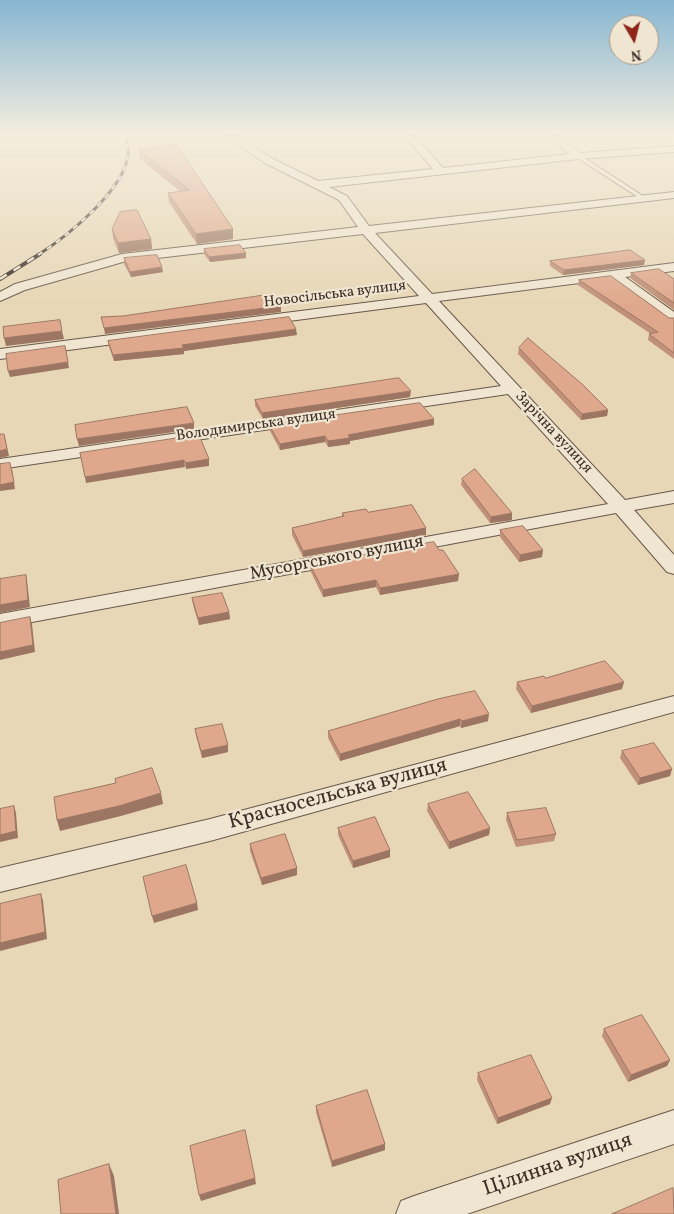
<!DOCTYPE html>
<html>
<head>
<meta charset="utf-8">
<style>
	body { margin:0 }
	#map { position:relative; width:674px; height:1214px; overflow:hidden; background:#e7d7b6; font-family:Vollkorn,serif }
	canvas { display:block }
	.north { position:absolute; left:609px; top:15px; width:50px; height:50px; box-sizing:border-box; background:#efe5d0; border:1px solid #a89c8c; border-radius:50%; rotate:172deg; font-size:14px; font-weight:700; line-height:20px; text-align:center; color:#3d2e27 }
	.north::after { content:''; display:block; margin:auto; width:18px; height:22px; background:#8f2418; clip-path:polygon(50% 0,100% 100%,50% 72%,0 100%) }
</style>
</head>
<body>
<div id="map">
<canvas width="674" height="1214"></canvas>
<div class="north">N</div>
</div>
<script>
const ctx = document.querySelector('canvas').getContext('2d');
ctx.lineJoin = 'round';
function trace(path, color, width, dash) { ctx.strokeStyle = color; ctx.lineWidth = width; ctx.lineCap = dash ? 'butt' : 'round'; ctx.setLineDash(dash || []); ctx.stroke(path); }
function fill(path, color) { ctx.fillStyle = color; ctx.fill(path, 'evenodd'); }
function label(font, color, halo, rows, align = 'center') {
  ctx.font = font + ' Vollkorn,serif'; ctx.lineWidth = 4.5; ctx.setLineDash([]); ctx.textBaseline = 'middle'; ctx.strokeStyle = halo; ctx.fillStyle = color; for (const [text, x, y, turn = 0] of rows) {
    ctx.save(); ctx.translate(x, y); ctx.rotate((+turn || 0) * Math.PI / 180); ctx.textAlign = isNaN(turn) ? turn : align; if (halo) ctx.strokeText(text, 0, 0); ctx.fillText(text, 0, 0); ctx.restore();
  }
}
const service = new Path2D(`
	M576 155H580L646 198 641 199 576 157Z`);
const minor = new Path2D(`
	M225 136H237L273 159 318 181 433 169 405 136H415L443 168 569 154 549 136H560L580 153 674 146V152L578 159 329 187 347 196 369 226 674 192V198L375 233 432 294 674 263V271L625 277 674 312V323L669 322 611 279 439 301 625 500 674 491V503L634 510 674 555V574L667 572 616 513 0 628V614L608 504 508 394 0 469V459L501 386 426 303 0 359V349L419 296 363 234 123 262 25 290 0 301V292L15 284 122 254 358 227 339 200 265 163Z
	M674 696V712L210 841 0 892V868L210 819Z
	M674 1110V1144L467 1214H396L401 1201 414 1196Z`);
trace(service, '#68584b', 2);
trace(minor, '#68584b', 2);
fill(service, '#efe5d0');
fill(minor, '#efe5d0');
const railFar1 = new Path2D(`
	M38 255C66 237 124 191 128 155 129 149 126 142 126 136`);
const rail = new Path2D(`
	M0 279 40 254`);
trace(railFar1, '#3d2e27', 3);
trace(rail, '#3d2e27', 4);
trace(railFar1, '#efe5d0', 2, [5.5]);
trace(rail, '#efe5d0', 2.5, [8]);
fill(new Path2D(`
	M176 144 233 229V239L197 244 169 202 168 193 181 192 140 159 139 150Z
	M112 229 151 239 152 249 119 253 113 238Z
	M204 249 246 253V258L210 262 204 254Z
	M603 254 644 265 563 275 550 266V261Z
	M124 258 163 272 131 277 124 264Z
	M631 273 674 279V310L630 278Z
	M579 280 669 318H674V359L648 340 649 334H651L578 285Z
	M297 335 184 351V354L114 361 109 347 108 341Z
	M519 348 608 410 607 416 581 420 518 354Z
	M410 397 263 419 255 406V400Z
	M269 425H434L350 441V444L328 447 325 442 280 450 270 431Z
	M462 479 512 520 490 523 461 485Z
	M368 512 426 528V535L303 557 292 535V528L342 517V513Z
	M500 530 542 557 519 562 500 537Z
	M310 565 458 581 380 595 376 587 323 597 311 572Z
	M192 598 229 612 230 619 199 625 193 605Z
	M517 682 622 689 531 713 516 689Z
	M438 699 488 721 461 728 460 726 340 761 328 738V731Z
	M195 729 228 752 202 758 196 736Z
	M622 751 672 769 670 776 638 785 620 758Z
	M428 804 490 828 489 835 449 849 427 811Z
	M507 813 556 834 554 841 516 847 506 820Z
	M338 828 390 850V857L353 868 338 835Z
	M250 844 297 868V875L262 885 250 851Z
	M604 1029 670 1060 667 1066 628 1082 602 1036Z
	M478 1073 550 1104 497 1124 477 1080Z
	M316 1106 385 1150 332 1167 316 1112Z`), '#c09078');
fill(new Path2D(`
	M233 229V239L197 244 196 234Z
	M151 239 152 249 119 253 118 243Z
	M246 253V258L210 262 209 257Z
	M645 260 644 265 563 275 564 270Z
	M162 267 163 272 131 277 130 272Z
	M281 306V312L105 334 104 328Z
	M296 329 297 335 184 351V354L114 361 113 355Z
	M62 331 64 339 6 346 4 338Z
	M68 362 69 368 10 377 8 371Z
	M411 391 410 397 263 419 262 413Z
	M608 410 607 416 581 420 582 414Z
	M434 419V425L350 441V444L328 447V441L348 435Z
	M194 423V429L79 446 77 439Z
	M4 434 9 456 0 458V451Z
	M325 436V442L280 450V444Z
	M209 459V466L186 469 185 463Z
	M184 460 185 467 86 483 85 477Z
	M12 469 15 489 0 491V485Z
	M512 513V520L490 523 491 517Z
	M426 528V535L303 557V551Z
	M543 550 542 557 519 562 520 555Z
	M459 574 458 581 380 595V588Z
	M26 575 27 581 30 607 0 613V605Z
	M376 580V587L323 597V590Z
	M229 612 230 619 199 625 198 618Z
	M30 617 32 624 35 652 0 660V652Z
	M624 682 622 689 531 713 532 706Z
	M489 714 488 721 461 728 462 721Z
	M460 719V726L340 761V754Z
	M228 745V752L202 758 201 751Z
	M672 769 670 776 638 785 640 778Z
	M161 793 163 804 121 816 60 831 57 820Z
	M14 806 16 813 18 838 0 842V835Z
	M490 828 489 835 449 849V842Z
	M390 850V857L353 868V861Z
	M297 868V875L262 885 261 878Z
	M41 894 43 901 47 939 0 951V943Z
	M197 903 198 910 154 923 152 916Z
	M670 1060 667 1066 628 1082 631 1075Z
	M552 1098 550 1104 497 1124 498 1118Z
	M385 1144V1150L332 1167V1161Z
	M109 1164 114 1176 119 1214H116Z
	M255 1178 256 1184 201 1201 199 1195Z`), '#9c7662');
const building = new Path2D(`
	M176 144 233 229 196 234 168 193 190 190 139 150Z
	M137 210 151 239 118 243 112 229 120 212Z
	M240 245 246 253 209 257 204 249Z
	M630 250 645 260 564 270 550 261Z
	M157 255 162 267 130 272 124 258Z
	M659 269 674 279V303L631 273Z
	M611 276 669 318H674V353L649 334 658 332 579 280Z
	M273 294 281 306 104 328 101 317 123 316Z
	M289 317 296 329 182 345 184 348 113 355 108 341Z
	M60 320 62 331 4 338 3 327Z
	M528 338 582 384 608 410 582 414 519 348Z
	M65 346 68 362 8 371 6 354Z
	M399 378 411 391 262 413 255 400Z
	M420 403 434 419 348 435 350 438 328 441 325 436 280 444 269 425Z
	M187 407 194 423 77 439 75 425Z
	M0 434H4L7 449 0 451Z
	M199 435 209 459 185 463 184 460 85 477 80 453Z
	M10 463 14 482 0 485V464Z
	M475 469 512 513 491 517 462 479Z
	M412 505 426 528 303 551 292 528 344 516 342 513 366 509 368 512Z
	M523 526 543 550 520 555 500 530Z
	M434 542 439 550H443L459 574 380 588 376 580 323 590 310 565Z
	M26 575 28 600 0 605V579Z
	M222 593 229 612 198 618 192 598Z
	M30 617 33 645 0 652V623Z
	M605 661 624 682 532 706 517 682 544 676 545 678Z
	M475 691 489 714 462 721 460 719 340 754 328 731 438 699Z
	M222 724 228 745 201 751 195 729Z
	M654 743 672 769 640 778 622 751Z
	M152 768 161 793 119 806 57 820 54 797 116 783 115 779Z
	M468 792 490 828 449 842 428 804Z
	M14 806 16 831 0 835V809Z
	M546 808 556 834 517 840 507 813Z
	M375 817 390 850 353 861 338 828Z
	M285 834 297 868 261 878 250 844Z
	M186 865 197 903 152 916 143 877Z
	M41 894 45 932 0 943V904Z
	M642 1015 670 1060 631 1075 604 1029Z
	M531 1055 552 1098 498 1118 478 1073Z
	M367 1090 385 1144 332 1161 316 1106Z
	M245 1130 255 1178 199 1195 190 1146Z
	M109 1164 116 1214H61L58 1180Z
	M673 1188 674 1214H612Z`);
fill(building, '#dfa88c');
trace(building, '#9c7662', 1);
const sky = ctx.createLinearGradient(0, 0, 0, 306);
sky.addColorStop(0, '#87b6d2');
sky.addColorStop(0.44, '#f4edde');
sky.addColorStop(1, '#f4edde00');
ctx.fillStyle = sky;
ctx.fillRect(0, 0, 674, 306);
label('15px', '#3d2e27', '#efe5d0', [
	["Новосільська вулиця",335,295,-7],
	["Володимирська вулиця",256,426,-8],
	["Зарічна вулиця",553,433,47]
]);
label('18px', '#3d2e27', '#efe5d0', [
	["Мусоргського вулиця",337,559,-11]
]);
label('21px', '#3d2e27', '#efe5d0', [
	["Красносельська вулиця",338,795,-15],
	["Цілинна вулиця",558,1166,-19]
]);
</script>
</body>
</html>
